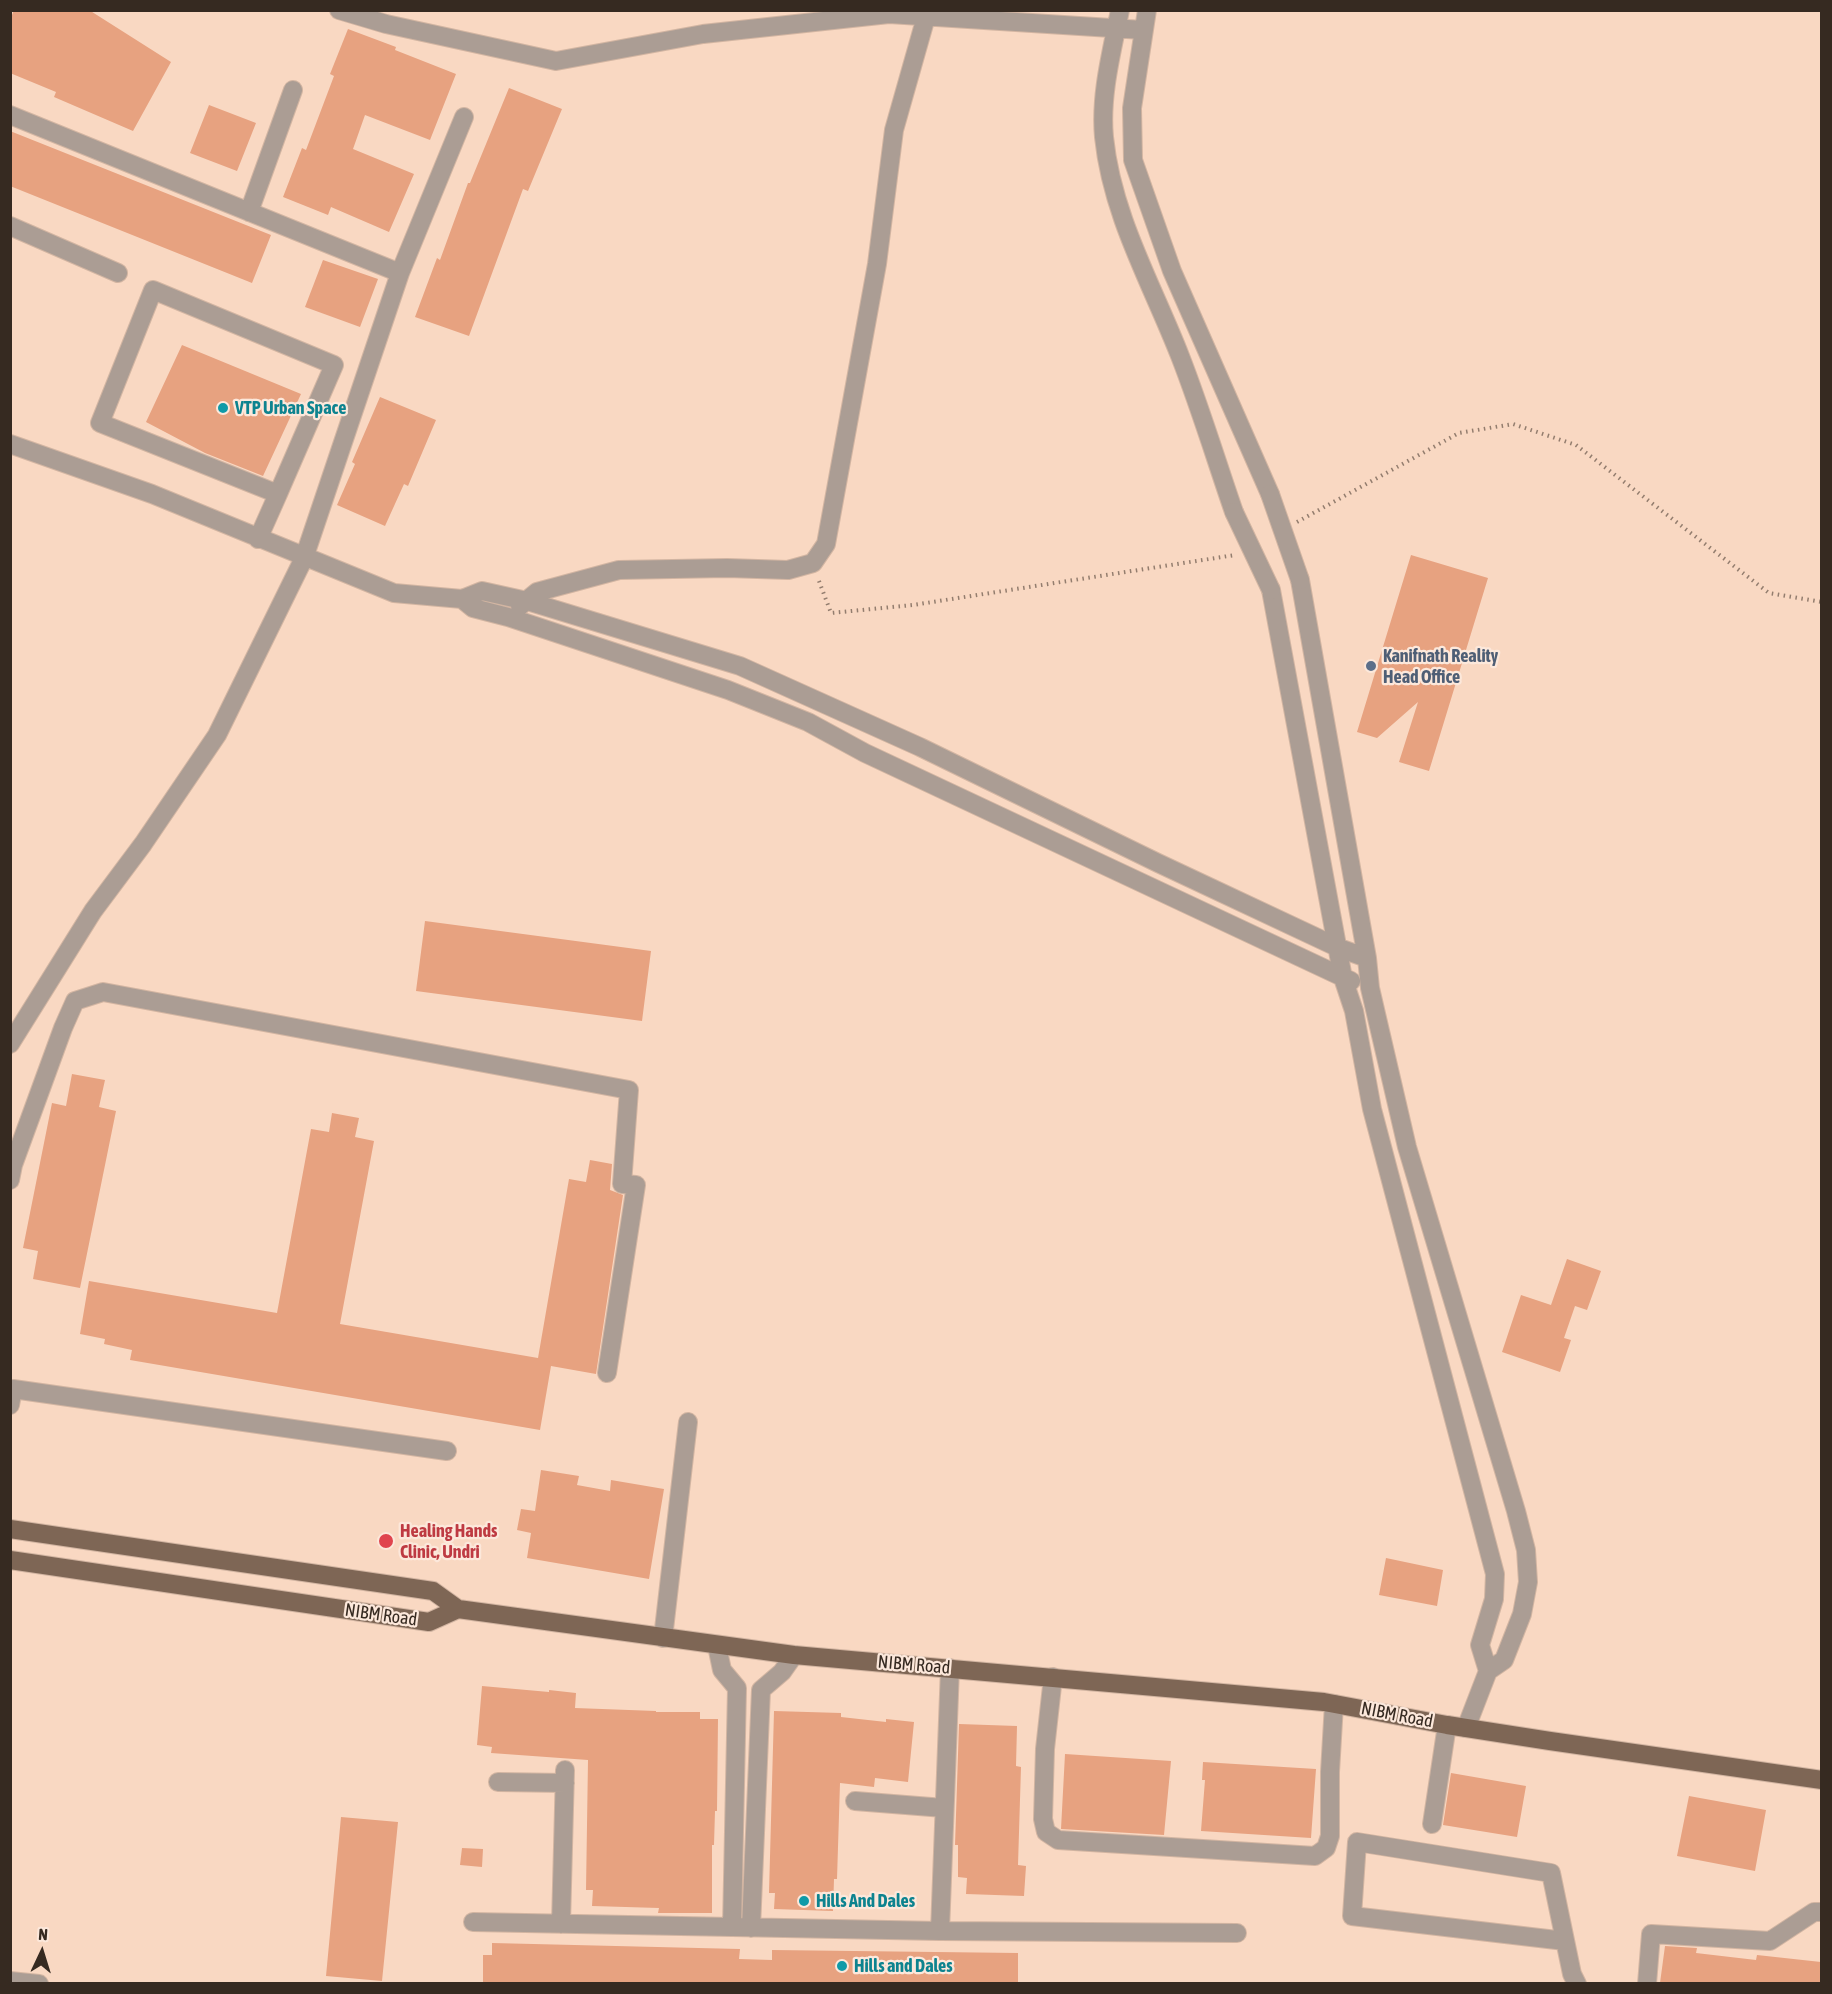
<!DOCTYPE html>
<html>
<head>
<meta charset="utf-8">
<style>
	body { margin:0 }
	#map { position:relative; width:1832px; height:1994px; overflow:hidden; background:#f9d8c2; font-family:"Asap Condensed",sans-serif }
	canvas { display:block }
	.frame { position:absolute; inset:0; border:12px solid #362a21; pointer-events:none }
	.north { position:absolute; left:12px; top:1922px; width:60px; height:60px; -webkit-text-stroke:4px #fce8db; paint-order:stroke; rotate:4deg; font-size:16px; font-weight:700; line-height:24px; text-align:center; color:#362a21 }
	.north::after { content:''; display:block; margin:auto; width:21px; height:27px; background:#362a21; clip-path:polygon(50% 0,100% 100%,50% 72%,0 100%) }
</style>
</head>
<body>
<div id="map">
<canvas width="1832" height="1994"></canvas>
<div class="frame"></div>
<div class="north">N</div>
</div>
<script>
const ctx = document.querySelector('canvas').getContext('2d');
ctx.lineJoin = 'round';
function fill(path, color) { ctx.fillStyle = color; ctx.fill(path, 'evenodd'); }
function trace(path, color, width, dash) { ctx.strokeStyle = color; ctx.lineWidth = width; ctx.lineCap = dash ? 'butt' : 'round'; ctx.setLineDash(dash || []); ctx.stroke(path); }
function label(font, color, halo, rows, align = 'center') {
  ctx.font = font + ' "Asap Condensed",sans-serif'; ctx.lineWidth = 4.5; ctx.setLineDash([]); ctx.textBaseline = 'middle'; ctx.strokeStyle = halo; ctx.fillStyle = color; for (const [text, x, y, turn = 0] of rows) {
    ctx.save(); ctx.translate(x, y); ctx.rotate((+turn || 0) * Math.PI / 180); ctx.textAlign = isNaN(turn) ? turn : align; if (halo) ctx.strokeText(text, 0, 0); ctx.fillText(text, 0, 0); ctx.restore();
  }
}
fill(new Path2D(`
	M14 10H89L171 62 133 131 54 97 56 92 10 73V20Z
	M348 29 396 47 395 50 456 74 430 140 365 115 353 149 414 174 389 232 331 207 328 215 283 197 302 148 306 150 334 76 330 74Z
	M509 88 562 109 528 191 523 189 469 336 415 317 437 258 440 260 468 183H470Z
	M209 105 256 123 237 171 190 153Z
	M10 131 271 235 252 283 10 186Z
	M323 260 378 279 360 327 305 307Z
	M182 345 301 394 263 476 205 453 146 422Z
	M380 397 436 420 408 486 404 484 385 526 337 505 355 464 352 462Z
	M1411 555 1488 578 1429 771 1399 762 1418 702 1377 738 1357 732Z
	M425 921 651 951 642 1021 416 991Z
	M72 1074 105 1080 99 1107 116 1111 80 1288 33 1279 38 1251 23 1248 52 1103 66 1106Z
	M332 1113 359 1118 355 1137 374 1141 340 1324 538 1358 569 1179 586 1182 590 1160 612 1164 610 1190 623 1195 596 1374 551 1366 540 1430 130 1360 132 1350 104 1344 105 1339 80 1334 89 1281 277 1313 311 1129 329 1132Z
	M1567 1259 1601 1271 1587 1310 1575 1306 1564 1338 1571 1340 1560 1372 1502 1352 1521 1295 1551 1305Z
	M541 1470 579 1476 577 1485 610 1491 611 1480 664 1489 649 1579 527 1558 531 1533 517 1530 521 1509 535 1511Z
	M1386 1558 1443 1570 1437 1606 1379 1595Z
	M482 1686 549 1692V1690L576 1693 575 1708 656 1711V1712H700V1719H718L717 1811H715L714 1845H712V1913H658L659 1908 592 1906 593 1890H586L588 1760 491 1753 492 1747 477 1745Z
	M774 1711 841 1713V1717L886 1722V1719L914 1722 908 1782 875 1778 874 1787 840 1783 837 1879H834L833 1911 774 1909 775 1893H769Z
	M959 1724 1017 1726 1016 1766 1021 1767 1018 1865 1026 1866 1024 1896 966 1894 967 1878 958 1877V1845H955Z
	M1065 1754 1171 1761 1164 1835 1061 1829Z
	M1203 1762 1316 1769 1311 1838 1201 1831 1205 1780H1202Z
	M1451 1773 1526 1786 1517 1837 1443 1825Z
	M1689 1796 1766 1810 1755 1871 1677 1856Z
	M341 1817 398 1822 382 1981 326 1976Z
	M462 1848 483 1849 482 1867 460 1865Z
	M492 1943 740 1949 739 1959 772 1960V1950L1018 1953V1983H483V1955H492Z
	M1665 1946 1697 1948 1696 1953 1756 1960 1757 1955 1821 1962V1983H1660Z`), '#e7a280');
const minor = new Path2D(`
	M339 10 386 24 556 61 703 34 889 14 1143 30
	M1120 10C1112 51 1100 95 1104 137 1112 216 1152 284 1180 356 1200 407 1216 460 1234 512
	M1147 10 1132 108 1133 160 1172 271 1270 494
	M10 115 400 273 304 558 217 735 143 844 93 911 10 1044
	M249 212 293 90
	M10 226 118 273
	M400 273 464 117
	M10 444 152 494 394 593 462 599 482 591 527 601 740 666 920 747 1158 863 1339 948 1367 958
	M258 539 278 494 100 423 153 290 334 365 278 494
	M1300 580 1367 958 1370 988 1407 1147 1516 1511 1526 1550 1528 1582 1522 1614 1504 1660 1488 1671 1466 1728
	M1271 590 1343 978 1354 1011 1372 1109 1495 1574 1494 1599 1480 1645 1488 1671
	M462 599 473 608 508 617 728 690 808 722 865 753 1351 981
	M520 606 537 592 619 570 727 568 788 570 813 563 826 544 877 264 894 130 926 17
	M10 1180 13 1165 63 1028 75 1001 103 992 629 1090 622 1184 636 1185 607 1373
	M10 1405 13 1389 447 1451
	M663 1638 688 1422
	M717 1646 722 1670 737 1688 732 1927
	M1053 1677 1045 1749 1043 1819 1046 1832 1058 1840 1315 1856 1326 1848 1330 1836V1772L1334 1704
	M498 1782 565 1783
	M855 1801 944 1808
	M1432 1824 1447 1725
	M473 1922 940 1931 1237 1933
	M561 1924 565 1770
	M751 1928 761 1690 782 1672 794 1655
	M940 1931 950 1668
	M1565 1941 1352 1916 1357 1842 1551 1873 1572 1974 1577 1984
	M10 1981 39 1984
	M1647 1984 1651 1934 1770 1941 1814 1912H1822`);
const major = new Path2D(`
	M10 1529 433 1591 458 1609
	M10 1560 429 1622 458 1609 794 1655 1324 1702 1447 1725 1550 1741 1822 1780`);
trace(minor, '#d2b5a2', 20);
trace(major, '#d2b5a2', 20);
trace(new Path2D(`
	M1297 522 1459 433 1513 424 1576 445 1769 593 1822 602
	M819 581 831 613 913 605 1235 555`), '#937d6e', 4, [1.5, 4.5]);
trace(minor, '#ab9d94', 18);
trace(major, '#7e6655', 18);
const minorBridge = new Path2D(`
	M1270 494 1300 580
	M1234 512 1271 590`);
trace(minorBridge, '#d2b5a2', 20, []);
trace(minorBridge, '#ab9d94', 18);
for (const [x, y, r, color] of [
	[223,408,6,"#0f9aa8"],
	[1371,666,6,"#5c6f8a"],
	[386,1541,8,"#e0444e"],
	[804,1901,6,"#0f9aa8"],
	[842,1966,6,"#0f9aa8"]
]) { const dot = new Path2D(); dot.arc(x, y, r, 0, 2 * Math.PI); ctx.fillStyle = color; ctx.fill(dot); trace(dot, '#fce8db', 2); }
label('bold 18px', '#0d838f', '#fce8db', [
	["VTP Urban Space",235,408],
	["Hills And Dales",816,1901],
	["Hills and Dales",854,1966]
], 'left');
label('bold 18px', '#4e5e75', '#fce8db', [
	["Kanifnath Reality",1383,656],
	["Head Office",1383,677]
], 'left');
label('bold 18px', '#be3a42', '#fce8db', [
	["Healing Hands",400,1531],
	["Clinic, Undri",400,1552]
], 'left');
label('18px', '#362a21', '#fce8db', [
	["NIBM Road",381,1615,8],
	["NIBM Road",914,1665,5],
	["NIBM Road",1397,1715,11]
]);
</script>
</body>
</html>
